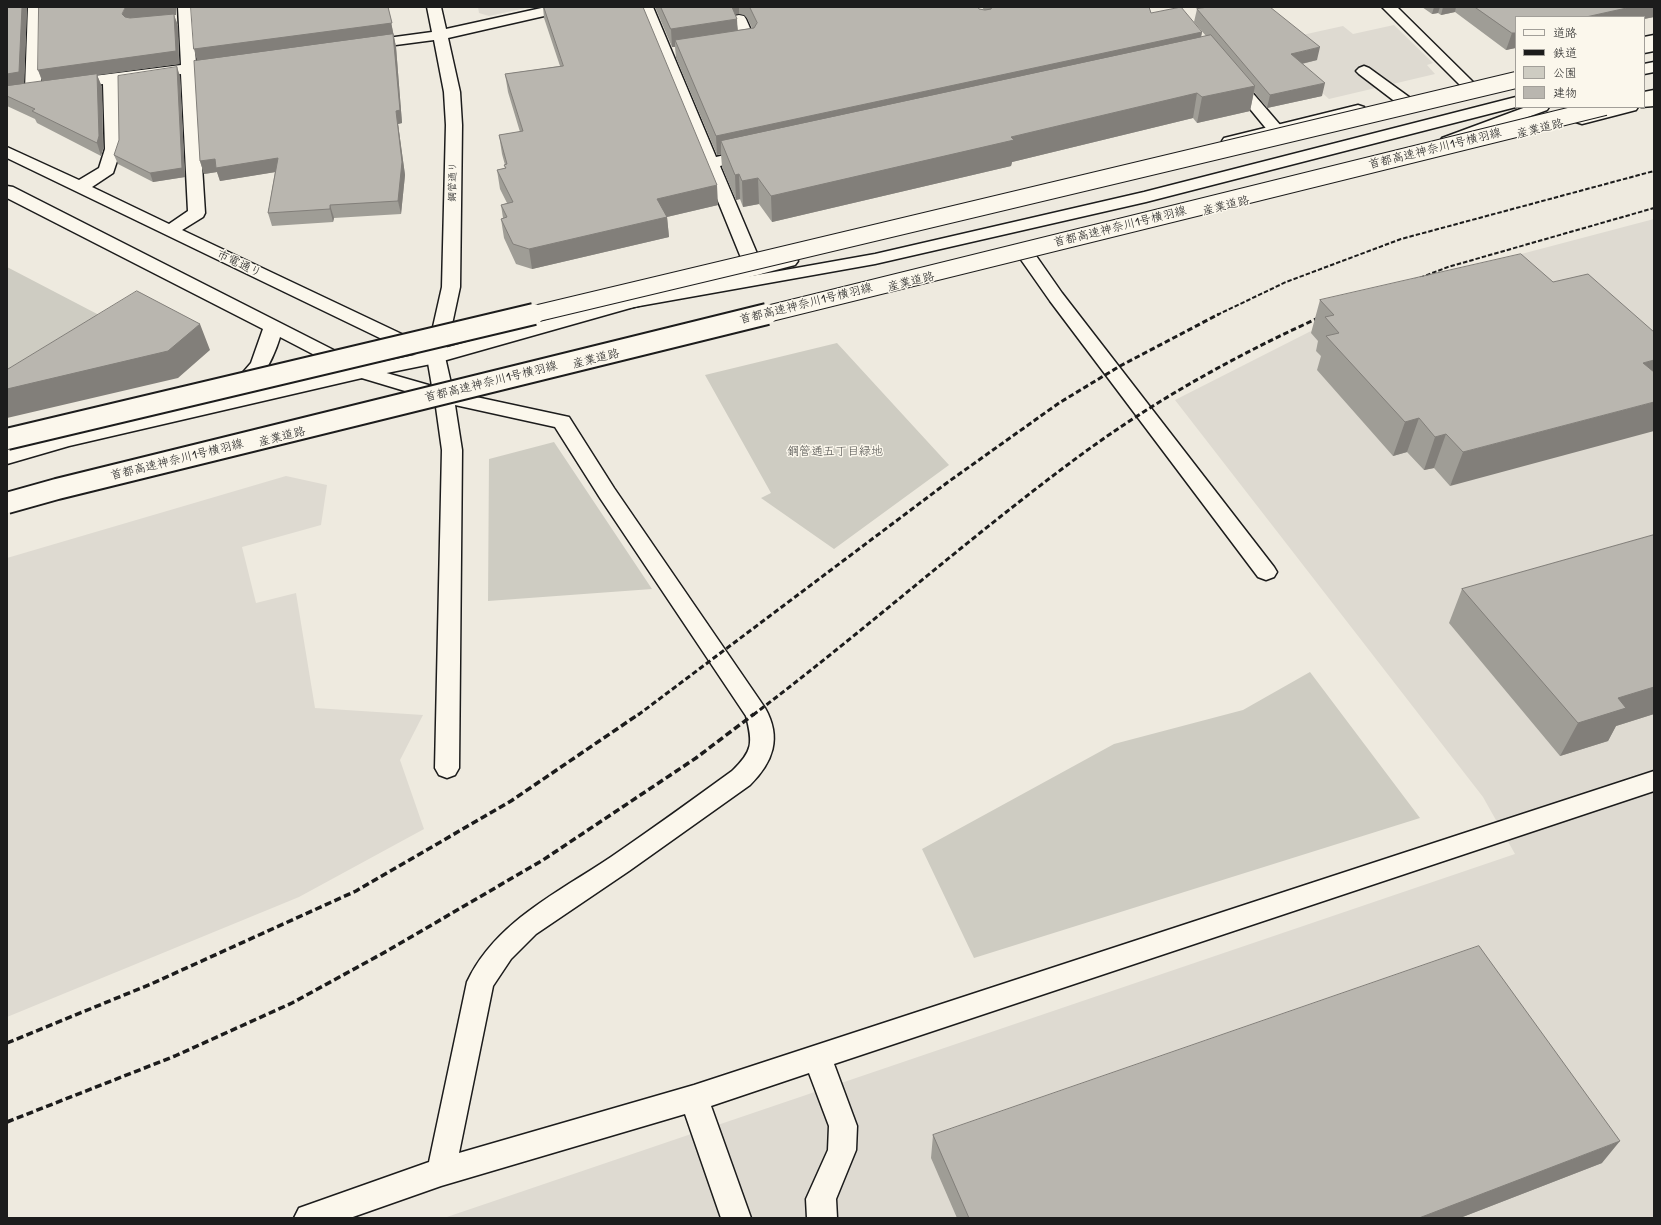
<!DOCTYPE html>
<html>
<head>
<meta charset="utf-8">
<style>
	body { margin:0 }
	#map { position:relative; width:1661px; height:1225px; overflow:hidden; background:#eeeadf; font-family:"Patrick Hand","Klee One",sans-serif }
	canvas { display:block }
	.frame { position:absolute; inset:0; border:8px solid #1c1c1c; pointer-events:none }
	.legend { position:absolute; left:1515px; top:16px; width:130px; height:92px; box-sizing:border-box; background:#fbf7ec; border:1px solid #a29f99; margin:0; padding:5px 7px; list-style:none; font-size:12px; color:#1c1c1c }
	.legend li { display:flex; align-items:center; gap:8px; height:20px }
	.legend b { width:20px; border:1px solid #a29f99 }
</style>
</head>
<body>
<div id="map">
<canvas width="1661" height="1225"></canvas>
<div class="frame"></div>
<ul class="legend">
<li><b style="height:5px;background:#fbf7ec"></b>道路</li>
<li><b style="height:5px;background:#1c1c1c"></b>鉄道</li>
<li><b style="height:11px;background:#ceccc2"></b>公園</li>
<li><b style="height:11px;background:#b9b6af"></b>建物</li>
</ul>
</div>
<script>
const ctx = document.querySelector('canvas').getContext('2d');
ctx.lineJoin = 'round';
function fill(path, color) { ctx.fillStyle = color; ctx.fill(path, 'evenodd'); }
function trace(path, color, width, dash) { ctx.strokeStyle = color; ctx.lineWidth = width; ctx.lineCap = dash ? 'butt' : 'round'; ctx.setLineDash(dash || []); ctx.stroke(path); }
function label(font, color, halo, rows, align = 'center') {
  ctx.font = font + ' "Patrick Hand","Klee One",sans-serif'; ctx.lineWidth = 3; ctx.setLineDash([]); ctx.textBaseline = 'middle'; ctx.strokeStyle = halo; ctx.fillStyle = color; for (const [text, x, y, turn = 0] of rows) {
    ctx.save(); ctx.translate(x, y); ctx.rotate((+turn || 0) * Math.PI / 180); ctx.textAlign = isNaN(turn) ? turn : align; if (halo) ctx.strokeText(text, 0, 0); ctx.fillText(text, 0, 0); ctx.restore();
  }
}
fill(new Path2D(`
	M478 7H531L489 16 479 13Z
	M1394 25 1433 63 1427 65 1435 74 1329 99 1280 55 1284 39 1343 26 1353 34Z
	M1654 219V1218H444L1515 854 1483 797 1175 400 1313 330 1491 262Z
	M286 476 327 485 321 525 242 547 256 603 296 593 315 708 423 715 400 760 424 829 299 897 7 1017V558Z`), '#dedad1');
fill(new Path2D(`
	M7 267 124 328 7 401Z
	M837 343 949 465 834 549 761 498 771 493 705 375Z
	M554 442 652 589 488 601 489 459Z
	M1310 672 1420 818 974 958 922 849 1114 744 1243 710Z`), '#ceccc2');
const minor = new Path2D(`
	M28 7H42L41 89 38 92 33 94 28 92 25 89Z
	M178 7H192L196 63 224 59 229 61 232 64 229 67 196 72 205 213 203 217 182 230 427 346 428 349 442 287 446 125 444 92 434 40 365 49 360 48 358 45 360 42 365 41 432 32 427 7H441L446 29 546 7H573L571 10 566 11 448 38 460 92 462 125 460 287 445 357 453 392 569 417 614 488 765 708C782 738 773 762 750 785L629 871 536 934 511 959 493 986 459 1153 694 1085 1654 771V791L834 1064 857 1126 856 1150 836 1199 837 1218H807L806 1199 828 1150 829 1126 809 1073 711 1106 751 1218H721L685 1114 441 1186 350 1218H294L299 1208 429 1162 467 982C495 922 559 892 611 857 652 829 692 800 732 771 753 751 753 743 746 716L600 498 555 427 455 405 462 450 459 768 455 775 447 778 439 775 435 768 442 450 435 400 355 376 280 337C274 357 254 403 229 396L226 392 251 363 263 329 7 198V186L13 187 369 368 432 386 427 357 428 353 420 356 413 354 7 158V147L79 180 99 168 105 149 103 84 70 89 65 87 62 84 65 81 70 79 181 65ZM181 74 188 211 169 224 92 187 113 173 121 149 119 82Z
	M639 7H653L716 157 751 149 757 151 759 154 757 157 720 166 764 270 761 274 755 275 749 274 746 270Z
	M1382 7H1397L1473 82 1476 85 1473 88 1468 90 1463 88Z
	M739 15 744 16 746 19 756 42 754 45C746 47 736 50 727 48L725 45 727 42 740 39 732 19 734 16Z
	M1364 66 1369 68 1409 97 1411 100 1409 103 1403 105 1397 103 1359 74 1356 71 1359 68Z
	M1233 74 1238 76 1281 126 1283 129 1281 132 1275 134 1269 132 1228 82 1225 79 1228 76Z
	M1026 249 1032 250 1062 293 1274 567 1277 572 1274 577 1266 580 1258 577 1050 301 1017 254 1020 250Z`);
const major = new Path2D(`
	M1654 35V44L1644 46V37Z
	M1654 96V106L1641 107H1644V98Z
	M1358 105 1364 107 1366 110 1364 113 1230 146 1224 144 1222 141 1224 138Z
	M1611 107H1638L1636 110 1582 124 1576 122 1574 119 1576 116Z
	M789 256 795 257 798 261 795 265 634 307 436 363 362 378 69 446 7 464V450L67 433 362 366 434 351 622 299Z`);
const highway = new Path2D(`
	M1654 43V51L1644 53V45Z
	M1654 62V72L1644 74V64Z
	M1654 90V100L1644 102V92Z
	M1516 97V107L1146 202 875 264 628 308 622 307 619 303 622 299 628 298 875 254 1144 192Z
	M1526 107H1549L1547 110 1454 144 1448 146 1442 144 1440 141 1442 138Z`);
trace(minor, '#1c1c1c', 3);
trace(major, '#1c1c1c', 3);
trace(highway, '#1c1c1c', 3);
fill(minor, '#fbf7ec');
fill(major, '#fbf7ec');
fill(highway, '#fbf7ec');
trace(new Path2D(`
	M1414 280 1448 267 1654 208
	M1217 315 1286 282 1401 239 1654 171`), '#1c1c1c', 2, [4.5, 2]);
trace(new Path2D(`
	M638 715 948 482 1059 403 1120 366 1219 314
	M753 715C863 632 967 539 1078 457 1155 400 1238 354 1325 315`), '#1c1c1c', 3, [5.5, 3]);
trace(new Path2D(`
	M7 1043 151 984 356 891 511 801 639 714
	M7 1122 175 1056 292 1003 387 951 543 860 696 758 754 714`), '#1c1c1c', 3.5, [7, 3.5]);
const highwayBridgeFar1 = new Path2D(`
	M530 315 1516 80
	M763 315 1605 107`);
const highwayBridge = new Path2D(`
	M7 439 534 314
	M7 503 57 489 767 314`);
trace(highwayBridgeFar1, '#1c1c1c', 18, []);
trace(highwayBridge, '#1c1c1c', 24, []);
trace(highwayBridgeFar1, '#fbf7ec', 16);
trace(highwayBridge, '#fbf7ec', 20);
fill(new Path2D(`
	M7 7H27L24 84 42 81 38 70 176 7V15H174L178 26 179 64 97 75 102 87 103 149 101 156 37 123 35 119 7 106Z
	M388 7 396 47 402 123 398 124 405 175 401 214 334 218 333 222 272 226 268 213 275 172 220 181 217 172 204 174 200 161 197 60Z
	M543 7H643L718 205 667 217 669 237 532 269 516 264 504 238 501 219 503 218 501 205 507 203 500 189 497 170 505 168 504 165H505L502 154 499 135 520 132 508 92 505 74 560 66 544 18Z
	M655 7H978L979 9 984 10 982 7H1149L1151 13 1202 32 1201 37 1206 36 1194 22 1197 9 1317 60 1302 64 1322 96 1267 108 1254 92 1250 111 1197 123 1193 118 1012 162 1011 166 772 222 759 204 743 207 740 199 736 200 722 167 721 154 717 155 676 58 675 47H672ZM735 14H739L744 15 747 18 752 28 738 30Z
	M1422 7H1654V17L1644 19V17L1506 50 1455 12 1441 15 1438 13 1432 14Z
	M180 76 185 177 153 182 118 164 114 155Z
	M1553 282 1450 486 1434 468 1424 470 1407 452 1393 456 1317 370 1321 356 1316 351 1318 341 1311 333 1320 300Z
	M1654 535V714L1616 726 1608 741 1560 756 1449 623 1462 589Z
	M933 1135 1602 1163 1460 1218H957L931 1158Z`), '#9f9d96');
fill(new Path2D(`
	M22 7H27L24 85 7 87V74Z
	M136 7H176V15H174L178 26 179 64 97 75 102 87 103 149 101 156 97 143 43 82 38 70 126 26 122 14 125 8Z
	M388 7 396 47 402 123 398 124 405 175 401 214 398 201 197 61 194 49Z
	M730 7H739V14L734 15Z
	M1434 7H1440L1438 13 1432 14Z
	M1443 7H1456L1455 12 1441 15Z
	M1631 7H1654V17L1644 19V17H1586Z
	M737 19 738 38 675 40V47H672L671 29Z
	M1202 32 1198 50 721 141V154L717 155 716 136Z
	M1512 33H1516V48L1506 50Z
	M1320 47 1317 60 1288 67 1291 54Z
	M177 67 180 76 185 177 153 182 150 173Z
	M1325 83 1322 96 1267 108 1270 95Z
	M1255 86 1250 111 1197 123 1202 97Z
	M1197 93 1193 118 1012 162 1011 166 772 222 771 196 1011 137Z
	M278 158 282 171 220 181 217 172 204 174 200 161 215 159Z
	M739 174 740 199 736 200 735 175Z
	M758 178 759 204 743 207 742 181Z
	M717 185 718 205 658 219 657 199Z
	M330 205 334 218 333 222 330 209Z
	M667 217 669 237 532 269 529 249Z
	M200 324 210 350 178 378 7 418V389Z
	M1654 360V389L1643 363Z
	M1654 402V431L1450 486 1463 452Z
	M1419 418 1407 452 1393 456 1405 422Z
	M1446 434 1434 468 1424 470 1435 437Z
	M1654 687V714L1616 726 1608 741 1560 756 1578 723 1618 698Z
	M1620 1141 1602 1163 1460 1218H1419Z`), '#827f7a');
const building = new Path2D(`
	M7 7H22L19 72 7 74Z
	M39 7H136L125 8 122 14 125 17 130 18 174 14 176 51 38 70Z
	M191 7H388L392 23 194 49Z
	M544 7H643L717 185 657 199 667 217 529 249 513 244 501 219 507 217 501 205 513 202 497 170 506 168 504 165 507 164 499 135 523 131 505 74 563 66Z
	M661 7H732L737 19 671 29Z
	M750 7H978L979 9 985 10 991 9 992 7H1149L1151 13 1181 7 1202 32 716 136 675 40 754 28 757 23Z
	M1208 7H1270L1320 47 1291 54 1325 83 1270 95 1197 9Z
	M1475 7H1631L1586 17H1516V33H1512Z
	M393 34 400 110 396 111 402 162 398 201 330 205V209L268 213 278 158 216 168 215 159 200 161 194 61Z
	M1211 35 1255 86 1202 97 1197 93 1011 137 1014 140 771 196 758 178 742 181 739 174 735 175 721 141Z
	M177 67 182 168 150 173 114 155 119 140 118 76Z
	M97 74 99 136 97 143 32 111 35 109 7 96V86Z
	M1521 254 1553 282 1588 274 1654 332V360L1643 363 1654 372V402L1463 452 1446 434 1435 437 1419 418 1405 422 1326 336 1339 333 1325 317 1334 315 1320 300Z
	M137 291 200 324 168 351 7 389V370Z
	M1654 535V687L1618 698 1626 708 1578 723 1462 589Z
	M1479 946 1620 1141 1419 1218H969L933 1135Z`);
fill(building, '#b9b6af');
trace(building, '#827f7a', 1);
label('10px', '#1c1c1c', '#fbf7ec', [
	["鋼管通り",453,182,-89]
]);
label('12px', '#1c1c1c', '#fbf7ec', [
	["産業道路",1540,129,-14],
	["首都高速神奈川1号横羽線",1435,149,-14],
	["産業道路",1226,206,-14],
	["首都高速神奈川1号横羽線",1120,227,-14],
	["市電通り",239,264,25],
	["産業道路",911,282,-14],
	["首都高速神奈川1号横羽線",806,304,-14],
	["産業道路",596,359,-14],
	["首都高速神奈川1号横羽線",491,382,-14],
	["産業道路",282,437,-14],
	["首都高速神奈川1号横羽線",177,460,-14]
]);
label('12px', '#51514e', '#fbf7ec', [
	["鋼管通五丁目緑地",835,452]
]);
</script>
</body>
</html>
